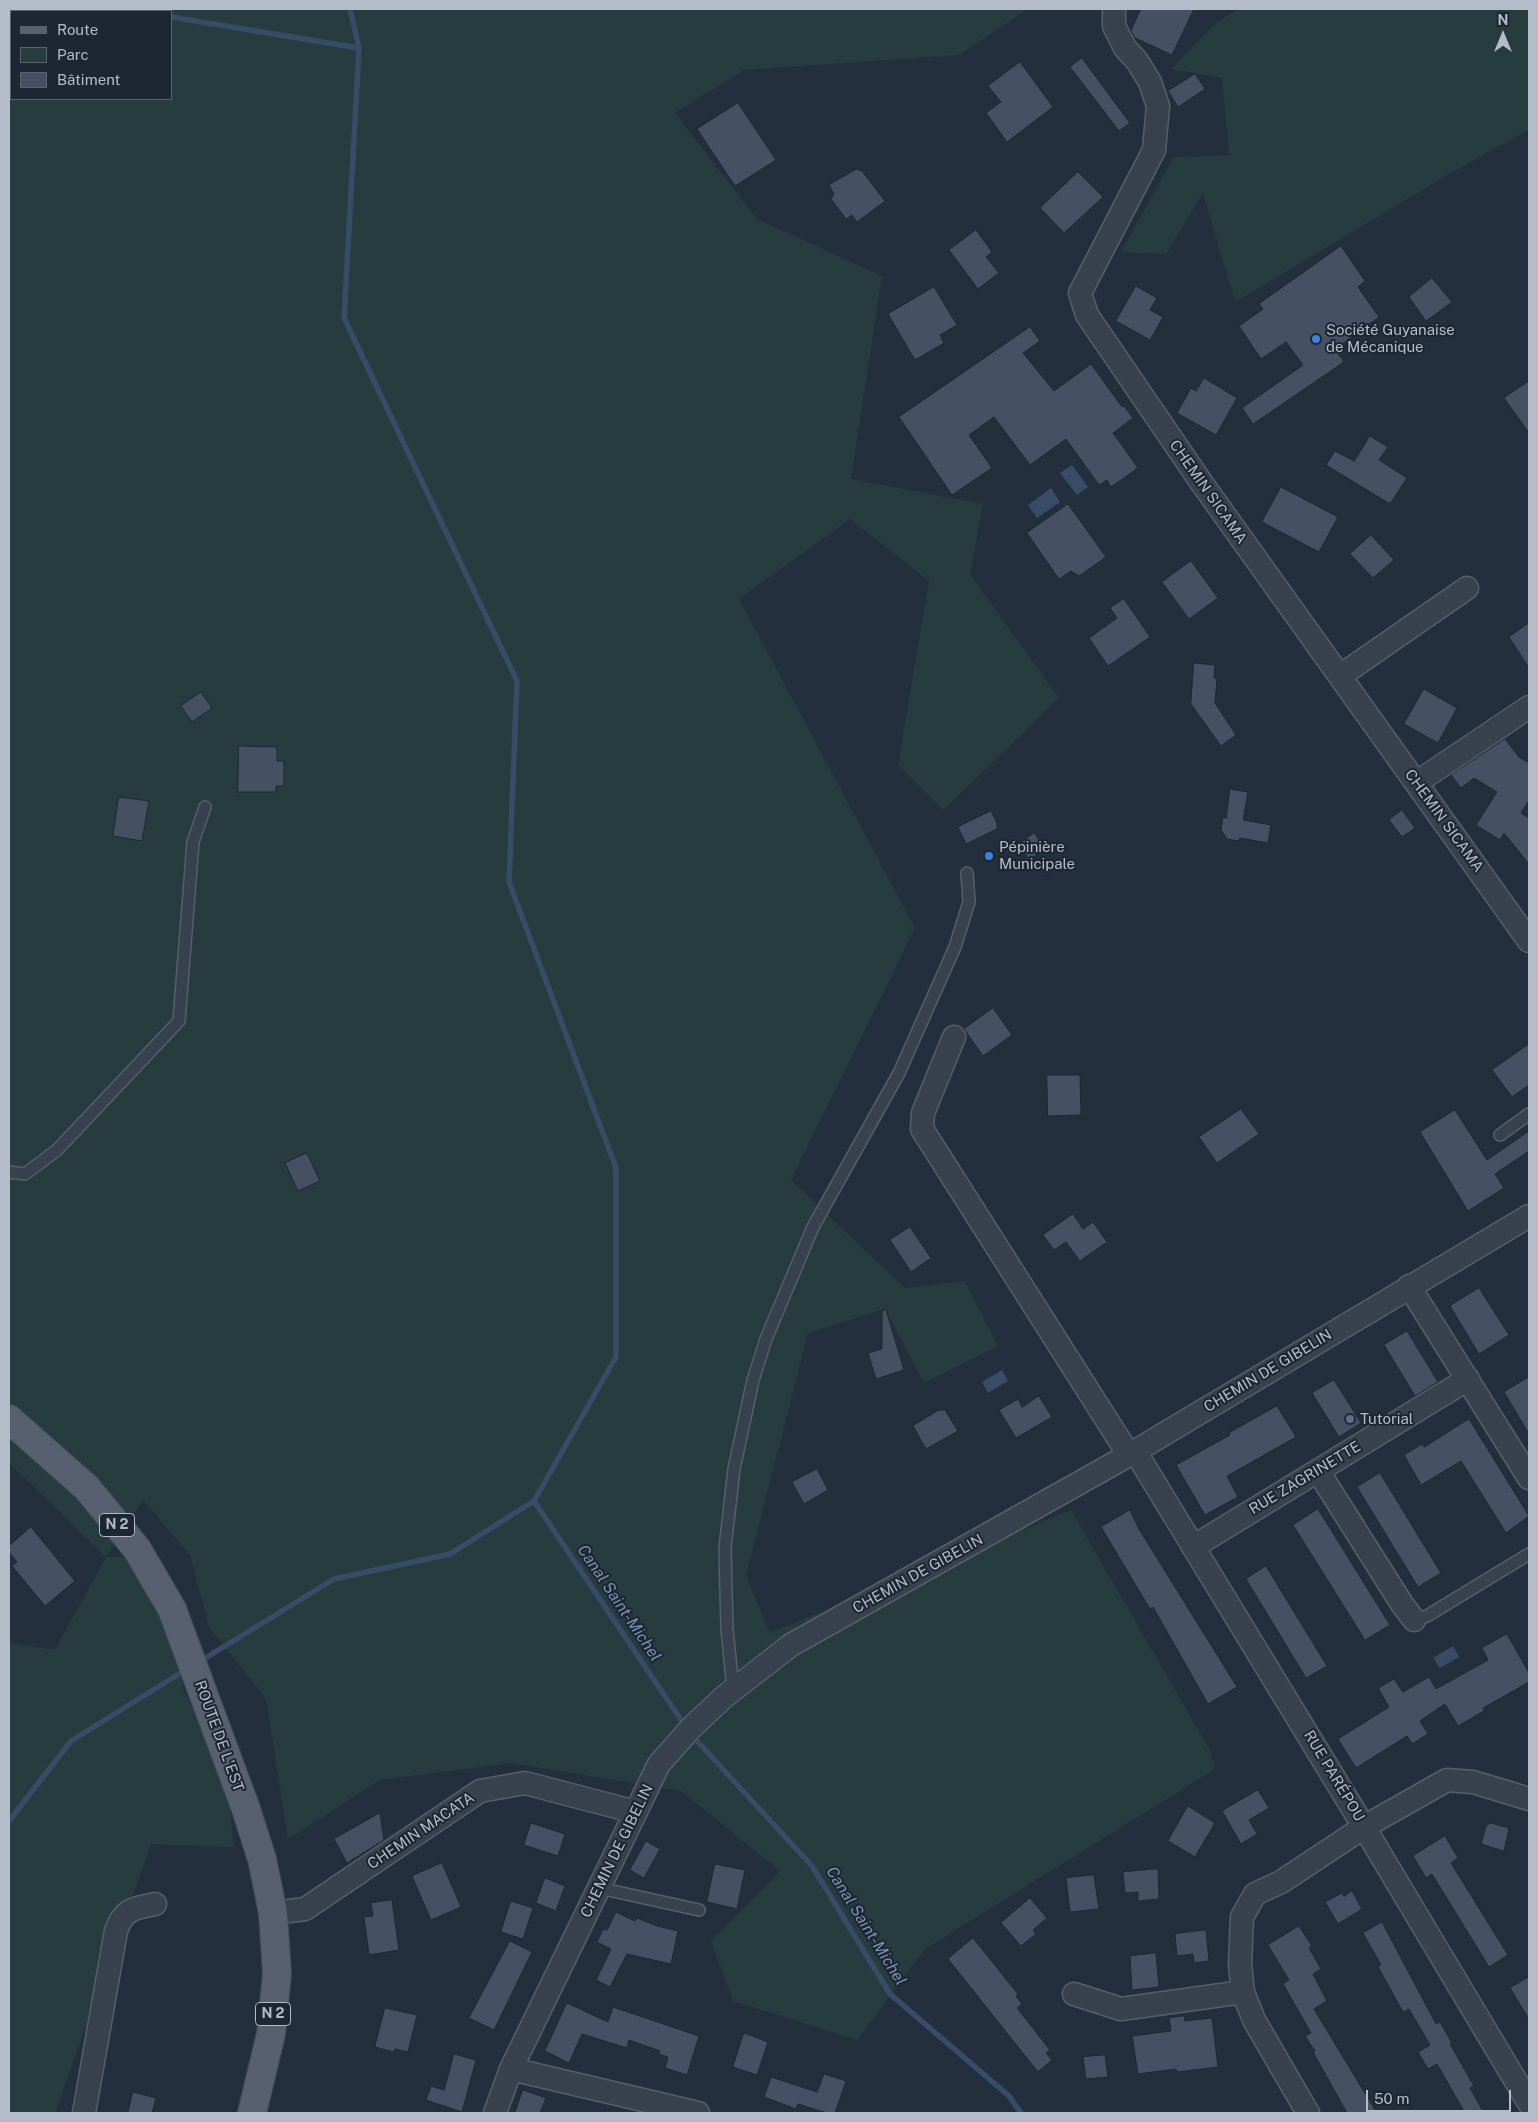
<!DOCTYPE html>
<html>
<head>
<meta charset="utf-8">
<style>
	body { margin:0 }
	#map { position:relative; width:1538px; height:2122px; overflow:hidden; background:#242f3e; font-family:"Public Sans",sans-serif }
	canvas { display:block }
	.frame { position:absolute; inset:0; border:10px solid #b4bcc9; pointer-events:none }
	.legend { position:absolute; left:10px; top:10px; width:162px; height:90px; box-sizing:border-box; background:#1d2633; border:1px solid #59626f; margin:0; padding:6px 9px; list-style:none; font-size:15px; color:#b4bcc9 }
	.legend li { display:flex; align-items:center; gap:10px; height:25px }
	.legend b { width:25px; border:1px solid #59626f }
	.north { position:absolute; left:1478px; top:10px; width:50px; height:50px; -webkit-text-stroke:4px #1d2633; paint-order:stroke; rotate:0deg; font-size:14px; font-weight:700; line-height:20px; text-align:center; color:#b4bcc9 }
	.north::after { content:''; display:block; margin:auto; width:18px; height:22px; background:#b4bcc9; clip-path:polygon(50% 0,100% 100%,50% 72%,0 100%) }
	.scale { position:absolute; left:1366px; top:2090px; width:145px; height:22px; box-sizing:border-box; border:2px solid #b4bcc9; border-top:0; padding-left:6px; font-size:15px; line-height:18px; white-space:nowrap; color:#b4bcc9; -webkit-text-stroke:4px #1d2633; paint-order:stroke }
</style>
</head>
<body>
<div id="map">
<canvas width="1538" height="2122"></canvas>
<div class="frame"></div>
<ul class="legend">
<li><b style="height:6px;background:#56606e"></b>Route</li>
<li><b style="height:14px;background:#263c3f"></b>Parc</li>
<li><b style="height:14px;background:#455162"></b>Bâtiment</li>
</ul>
<div class="north">N</div>
<div class="scale">50 m</div>
</div>
<script>
const ctx = document.querySelector('canvas').getContext('2d');
ctx.lineJoin = 'round';
function fill(path, color) { ctx.fillStyle = color; ctx.fill(path, 'evenodd'); }
function trace(path, color, width, dash) { ctx.strokeStyle = color; ctx.lineWidth = width; ctx.lineCap = dash ? 'butt' : 'round'; ctx.setLineDash(dash || []); ctx.stroke(path); }
function label(font, color, halo, rows, align = 'center') {
  ctx.font = font + ' "Public Sans",sans-serif'; ctx.lineWidth = 4; ctx.setLineDash([]); ctx.textBaseline = 'middle'; ctx.strokeStyle = halo; ctx.fillStyle = color; for (const [text, x, y, turn = 0] of rows) {
    ctx.save(); ctx.translate(x, y); ctx.rotate((+turn || 0) * Math.PI / 180); ctx.textAlign = isNaN(turn) ? turn : align; if (halo) ctx.strokeText(text, 0, 0); ctx.fillText(text, 0, 0); ctx.restore();
  }
}
fill(new Path2D(`
	M9 9H1028L959 55 744 70 675 113 757 219 882 276 851 479 983 504 970 574 1059 698 943 810 898 765 929 581 850 519 739 599 915 928 791 1180 905 1288 965 1281 998 1346 924 1383 885 1309 808 1333 746 1576 770 1633 1071 1510 1210 1750 1215 1769 925 1949 857 2040 733 2001 711 1941 780 1871 681 1791 511 1763 380 1780 288 1839 266 1699 209 1627 190 1555 143 1500 106 1557H135L173 1629 183 1688 219 1761 230 1808 234 1847 151 1844 55 2113H9V1643L55 1650 106 1557 9 1463ZM11 11H171V99H11Z
	M1238 9H1529V130L1454 171 1235 302 1203 193 1166 254 1121 252 1174 157 1229 155 1222 78 1171 69 1216 23Z`), '#263c3f');
fill(new Path2D(`
	M1072 465 1088 487 1077 495 1060 473Z
	M1051 488 1060 502 1037 518 1028 505Z
	M1002 1370 1008 1381 988 1393 982 1382Z
	M1453 1646 1459 1657 1440 1668 1433 1658Z`), '#394c67');
trace(new Path2D(`
	M171 17 359 48 350 9
	M9 61H11
	M534 1501 681 1720
	M199 1662 334 1579 450 1554 534 1501 616 1357V1168L509 882 517 681 344 318 359 48
	M698 1742 812 1866 890 1994 1009 2096 1021 2113
	M9 1821 71 1741 187 1669`), '#394c67', 5.5);
const building = new Path2D(`
	M1141 9H1194L1172 55 1135 38 1131 31Z
	M1082 58 1130 123 1119 131 1070 67Z
	M1020 62 1053 107 1007 142 986 113 1001 102 988 86Z
	M1195 74 1205 89 1178 107 1168 91Z
	M738 103 776 160 735 186 697 129Z
	M857 169 862 171 885 201 857 222 852 215 846 219 831 199 834 194 829 185Z
	M1078 172 1103 197 1064 233 1040 208Z
	M976 230 992 252 986 257 999 273 978 289 949 250Z
	M1341 246 1365 281 1358 287 1379 317 1335 349 1344 362 1253 424 1242 408 1303 365 1286 342 1261 359 1239 326 1263 309 1259 304Z
	M1432 278 1452 302 1426 321 1409 297Z
	M1136 286 1157 298 1150 310 1163 317 1150 340 1116 321Z
	M934 287 957 325 940 335 944 343 915 360 888 314Z
	M1030 327 1040 341 1023 353 1054 391 1091 364 1122 407 1124 406 1133 418 1113 433 1138 468 1111 487 1107 480 1099 485 1066 439 1030 465 994 417 969 435 992 468 952 495 899 417Z
	M1204 378 1237 398 1216 435 1177 413 1191 388 1196 391Z
	M1529 381V433L1504 398Z
	M1370 436 1388 447 1379 460 1407 478 1390 504 1326 465 1335 451 1354 461Z
	M1281 487 1338 517 1319 552 1262 522Z
	M1068 504 1106 557 1079 576 1071 571 1059 579 1027 533Z
	M1371 535 1394 560 1373 578 1350 554Z
	M1191 561 1218 598 1189 619 1162 582Z
	M1124 599 1150 637 1108 666 1089 638 1117 618 1110 608Z
	M1529 623V668L1509 637Z
	M1194 663 1215 665 1214 678H1217L1215 703 1236 735 1221 746 1191 704Z
	M1424 689 1457 708 1438 743 1404 724Z
	M201 692 212 708 192 722 181 706Z
	M1505 739 1519 757 1529 763V800L1521 813 1529 818V864L1504 833 1500 840 1476 825 1497 792 1474 778 1461 788 1451 775Z
	M239 746 277 747V761H284V786H276V792H238Z
	M1230 789 1248 792 1243 820 1271 825 1268 843 1240 838 1239 841 1227 839 1221 830 1223 817 1226 818Z
	M119 797 149 801 142 841 113 836Z
	M1402 810 1415 828 1402 837 1389 820Z
	M991 811 997 823V829L966 844 958 827Z
	M1034 833 1045 847 1030 860 1018 845Z
	M993 1008 1012 1035 983 1056 964 1029Z
	M1529 1044V1085L1512 1097 1492 1070Z
	M1047 1075H1080L1081 1115 1048 1116Z
	M1241 1109 1259 1134 1217 1163 1199 1137Z
	M1455 1110 1487 1160 1529 1131V1151L1495 1174 1504 1188 1468 1211 1420 1132Z
	M307 1153 320 1181 298 1191 285 1163Z
	M1073 1214 1083 1229 1093 1222 1107 1242 1080 1261 1066 1242 1054 1250 1043 1235Z
	M910 1227 931 1258 911 1272 890 1240Z
	M1479 1288 1509 1335 1479 1354 1450 1306Z
	M886 1310 904 1370 876 1379 868 1353 882 1349V1311Z
	M1407 1331 1438 1382 1415 1396 1384 1345Z
	M1529 1377V1434L1504 1392Z
	M1334 1380 1361 1423 1339 1437 1312 1393Z
	M1039 1396 1052 1417 1016 1438 999 1410 1018 1399 1022 1407Z
	M1277 1406 1296 1437 1227 1476 1238 1497 1205 1515 1176 1465 1230 1435 1229 1433Z
	M939 1410H945L958 1431 926 1449 913 1426Z
	M1469 1419 1529 1516 1506 1533 1461 1461 1421 1485 1404 1455 1422 1444 1424 1447Z
	M817 1469 828 1490 804 1504 792 1482Z
	M1380 1473 1441 1573 1418 1587 1357 1487Z
	M1318 1509 1390 1625 1365 1640 1293 1525Z
	M1130 1510 1139 1529 1237 1687 1208 1704 1153 1607 1150 1609 1101 1527Z
	M31 1527 75 1581 45 1606 12 1566 17 1562 9 1552V1546Z
	M1266 1566 1327 1666 1306 1678 1246 1579Z
	M1507 1634 1529 1673V1682L1483 1708 1484 1711 1458 1726 1445 1704 1420 1721 1428 1734 1412 1744 1407 1736 1356 1768 1338 1739 1389 1707 1378 1688 1394 1679 1403 1692 1429 1677 1436 1689 1488 1660 1482 1648Z
	M1258 1790 1269 1808 1249 1820 1257 1834 1241 1844 1222 1811Z
	M1188 1806 1215 1823 1195 1857 1168 1841Z
	M380 1813 384 1840 347 1863 334 1839Z
	M531 1823 565 1834 558 1856 524 1845Z
	M1491 1823 1509 1828 1504 1851 1481 1844 1486 1826Z
	M1445 1836 1458 1858 1451 1863 1508 1955 1489 1967 1432 1874 1426 1878 1413 1856Z
	M646 1841 660 1849 644 1878 630 1870Z
	M442 1863 461 1907 431 1920 412 1876Z
	M715 1864 745 1870 737 1909 707 1902Z
	M1158 1869 1159 1899 1138 1901V1892L1125 1893 1123 1872Z
	M1094 1875 1099 1909 1070 1912 1066 1878Z
	M545 1878 565 1886 556 1911 536 1903Z
	M1352 1891 1362 1909 1338 1924 1325 1902 1342 1893 1344 1896Z
	M1030 1898 1047 1918 1033 1930 1036 1934 1021 1946 1001 1923Z
	M392 1900 399 1950 369 1955 364 1917 373 1916 371 1903Z
	M511 1901 533 1908 523 1939 501 1932Z
	M616 1912 635 1921 637 1918 657 1926 678 1931 671 1964 627 1954 610 1987 596 1980 611 1949 597 1942 603 1929 607 1930Z
	M1382 1922 1436 2024 1440 2022 1452 2043 1450 2044 1474 2086 1470 2088 1484 2113H1465L1437 2064 1428 2069 1418 2052 1430 2045 1409 2009 1403 2012 1378 1967 1381 1965 1363 1933Z
	M1299 1926 1312 1946 1309 1948 1321 1969 1313 1974 1327 2001 1314 2009 1377 2113H1347L1313 2052 1315 2051 1305 2036 1311 2033 1283 1984 1289 1980 1268 1945Z
	M1206 1930 1209 1961 1194 1963 1193 1954 1177 1956 1175 1934Z
	M973 1938 1018 1994 1016 1996 1022 2004 1017 2008 1050 2050 1046 2053 1052 2060 1038 2072 948 1959Z
	M510 1941 532 1952 494 2030 469 2018Z
	M1156 1953 1159 1987 1132 1990 1130 1956Z
	M1529 1977V2019L1510 1988Z
	M567 2003 608 2022 613 2007 699 2036 687 2075 665 2068 668 2057 659 2054 660 2051 629 2040 627 2048 582 2034 569 2063 545 2051Z
	M385 2008 417 2015 408 2052 395 2049 394 2052 375 2047Z
	M1184 2016 1185 2021 1212 2018 1218 2067 1177 2072 1176 2069 1138 2074 1132 2036 1171 2031 1169 2018Z
	M744 2033 768 2042 757 2075 733 2067Z
	M454 2054 476 2060 462 2112 426 2100 431 2086 444 2090Z
	M1105 2055 1108 2077 1086 2079 1083 2057Z
	M824 2074 846 2081 835 2113H827L798 2104 796 2109 764 2097 771 2077 817 2092Z
	M523 2090 546 2098 540 2113H515Z
	M133 2092 156 2098 152 2113H128Z`);
fill(building, '#455162');
trace(building, '#1f2835', 1);
const lane = new Path2D(`
	M1500 1135 1529 1114
	M9 1172 25 1174 57 1150 179 1021 193 842 205 807
	M1414 1620 1427 1616 1529 1554
	M733 1690 727 1629 725 1548 734 1469 753 1380 766 1339 813 1227 899 1073 955 947 969 902 967 873
	M599 1888 699 1910`);
const street = new Path2D(`
	M1114 9V26L1125 48 1137 61 1150 82 1158 106 1154 150 1080 293 1087 315 1201 482 1529 941
	M1340 676 1467 588
	M1416 783 1529 707
	M954 1037 923 1113 922 1129 1129 1455
	M1409 1286 1529 1478
	M1135 1451 1364 1827 1529 2103
	M1318 1471 1402 1604 1414 1620
	M1193 1547 1468 1379
	M273 1913 305 1909 480 1791 525 1783 636 1812
	M1074 1994 1121 2009 1243 1992
	M511 2069 698 2113
	M84 2113 116 1931C123 1910 133 1908 155 1904
	M495 2113 511 2069 659 1764 691 1728 724 1697 791 1645 1129 1455 1529 1216
	M1308 2113 1254 2020 1243 1992 1240 1964 1242 1917 1255 1894 1281 1882 1364 1827 1447 1780 1473 1782 1529 1799`);
const primary = new Path2D(`
	M9 1419 87 1488 137 1549 172 1609 246 1809 262 1859 273 1913 277 1974 271 2034 252 2113`);
trace(lane, '#565f6c', 14);
trace(street, '#565f6c', 25);
trace(primary, '#414a57', 30);
trace(lane, '#38414e', 11);
trace(street, '#38414e', 22);
trace(primary, '#56606e', 28);
for (const [x, y, r, color] of [
	[1316,339,5,"#3f7fe0"],
	[989,856,5,"#3f7fe0"],
	[1350,1419,5,"#5c6f8a"]
]) { const dot = new Path2D(); dot.arc(x, y, r, 0, 2 * Math.PI); ctx.fillStyle = color; ctx.fill(dot); trace(dot, '#1d2633', 2); }
for (const [x, y, w] of [
	[117,1525,35],
	[273,2014,35]
]) { const box = new Path2D(); box.roundRect(x - w / 2, y - 11.5, w, 23, 4); ctx.fillStyle = '#1d2633'; ctx.fill(box); trace(box, '#b4bcc9', 1); }
label('bold 14px', '#b4bcc9', null, [
	["N 2",117,1525],
	["N 2",273,2014]
]);
label('15px', '#b4bcc9', '#1d2633', [
	["Société Guyanaise",1326,330],
	["de Mécanique",1326,347],
	["Pépinière",999,847],
	["Municipale",999,864],
	["Tutorial",1360,1419]
], 'left');
label('15px', '#b4bcc9', '#1d2633', [
	["CHEMIN SICAMA",1208,492,55],
	["CHEMIN SICAMA",1444,821,54],
	["CHEMIN DE GIBELIN",1268,1371,-31],
	["RUE ZAGRINETTE",1305,1478,-31],
	["CHEMIN DE GIBELIN",918,1574,-29],
	["ROUTE DE L'EST",219,1736,70],
	["RUE PARÉPOU",1334,1776,59],
	["CHEMIN MACATA",421,1831,-34],
	["CHEMIN DE GIBELIN",617,1851,-64]
]);
label('italic 16px', '#7c92b1', '#1d2633', [
	["Canal Saint-Michel",619,1603,56],
	["Canal Saint-Michel",866,1926,58]
]);
</script>
</body>
</html>
